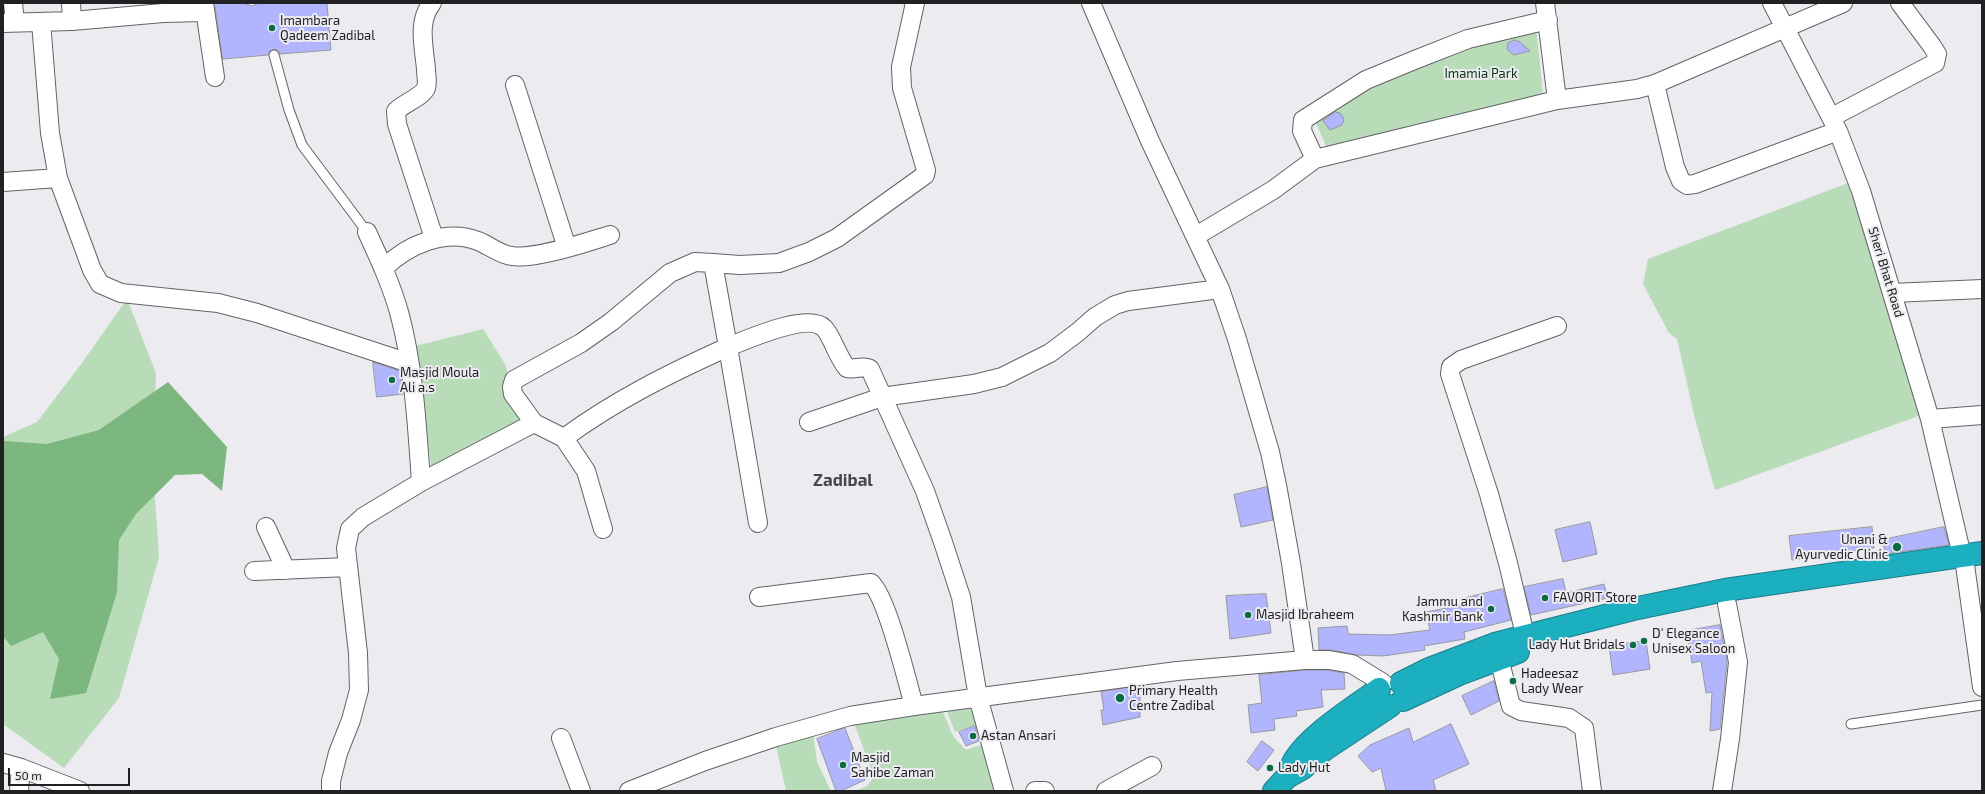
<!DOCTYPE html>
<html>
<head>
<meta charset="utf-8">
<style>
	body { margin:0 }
	#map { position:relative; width:1985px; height:794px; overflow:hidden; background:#ebebf0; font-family:"Exo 2",sans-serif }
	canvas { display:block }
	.frame { position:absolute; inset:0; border:4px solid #212123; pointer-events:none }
	.scale { position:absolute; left:8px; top:768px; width:122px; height:18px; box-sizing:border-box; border:2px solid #212123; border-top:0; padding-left:5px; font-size:12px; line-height:14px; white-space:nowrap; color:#212123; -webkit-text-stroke:3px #ebebf0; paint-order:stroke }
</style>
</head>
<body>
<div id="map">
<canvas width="1985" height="794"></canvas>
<div class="frame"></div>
<div class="scale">50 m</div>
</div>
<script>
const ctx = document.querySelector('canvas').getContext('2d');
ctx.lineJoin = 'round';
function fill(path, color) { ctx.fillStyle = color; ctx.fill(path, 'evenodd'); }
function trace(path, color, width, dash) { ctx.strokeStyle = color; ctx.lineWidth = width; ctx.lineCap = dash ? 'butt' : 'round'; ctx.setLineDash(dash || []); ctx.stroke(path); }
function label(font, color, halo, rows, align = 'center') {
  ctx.font = font + ' "Exo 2",sans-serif'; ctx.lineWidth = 4; ctx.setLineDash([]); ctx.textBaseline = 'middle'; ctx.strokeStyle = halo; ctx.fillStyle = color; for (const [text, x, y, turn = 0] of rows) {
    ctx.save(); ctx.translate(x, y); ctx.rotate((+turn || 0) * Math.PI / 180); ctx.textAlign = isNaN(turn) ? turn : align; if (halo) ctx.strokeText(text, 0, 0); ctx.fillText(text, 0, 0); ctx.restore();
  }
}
fill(new Path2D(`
	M1536 26 1543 94 1327 148 1314 119 1416 65Z
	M1848 183 1921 415 1715 490 1695 419 1677 339 1669 333 1643 284 1648 259Z
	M127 299 156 373 153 470 159 557 119 698 64 768 3 724V437L37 422 82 363Z
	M483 329 505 364 521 420 431 466 415 346Z
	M977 699 980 724 955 732 944 704Z
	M941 707 953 736 966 750 986 743 999 791H855L867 786 874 777 853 720Z
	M813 732 817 762 831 791H786L776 745Z`), '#b7dcb7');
fill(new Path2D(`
	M168 382 227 447 222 491 202 474 175 475 136 514 119 540 117 592 86 693 50 699 59 659 43 632 11 646 3 636V441L47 444 99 430Z`), '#7bb77e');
const building = new Path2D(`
	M215 3H243L252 6 259 3H327L331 50 280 54 278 50 273 49 270 51 268 55 223 59Z
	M1515 40 1520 42 1530 51 1514 55 1510 52 1507 49 1508 43Z
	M1335 112 1340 113 1344 119 1342 125 1330 130 1323 121Z
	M373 362 400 371 403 394 377 397Z
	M1267 487 1273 520 1241 527 1234 495Z
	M1590 522 1597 554 1563 562 1555 530Z
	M1872 527 1874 548 1792 560 1789 536Z
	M1944 527 1949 545 1886 554 1882 540Z
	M1563 579 1566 593 1604 584 1608 598 1531 615 1524 587Z
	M1503 589 1511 620 1464 632 1465 639 1424 646 1425 650 1383 656 1357 655 1331 650H1319L1318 628 1347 626 1348 634 1389 635 1430 630 1426 612 1468 604 1466 598Z
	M1266 594 1271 633 1230 639 1226 596Z
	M1720 625 1727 662 1720 729 1710 731 1712 692 1706 693 1701 661 1692 663 1687 631Z
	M1646 641 1650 669 1613 675 1609 646Z
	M1305 670H1328L1344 673 1345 689 1321 690 1323 707 1296 711 1297 716 1274 719 1275 730 1251 733 1248 705 1262 703 1259 675Z
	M1494 681 1499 701 1471 715 1462 696Z
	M1140 686V717L1103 725 1101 710H1104L1101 692Z
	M1451 724 1469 764 1433 780 1436 791H1386L1381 768 1372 772 1358 756 1370 745 1409 728 1413 742Z
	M975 726 979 741 966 746 959 732Z
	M845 728 865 780 841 791H836L817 739Z
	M1262 741 1274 750 1258 771 1247 762Z`);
fill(building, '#b1b5fd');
trace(building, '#97989d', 1);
const lane = new Path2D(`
	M274 55 289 110 302 145 367 232
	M1851 724 1982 705`);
const street = new Path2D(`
	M13 3 15 22
	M71 3 72 21
	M204 3 215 77
	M432 3C417 21 424 47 426 69 426 75 428 83 426 88 422 97 404 103 396 111L397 124 434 238
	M1091 3 1150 141 1220 289 1237 339 1270 452 1277 485 1291 563 1305 660
	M1545 3 1557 100
	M1772 3 1838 131 1861 191 1930 419 1962 556
	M41 22 50 133 58 178 92 270 100 284 121 293 218 303 257 313 409 363
	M3 23 72 21 163 13 204 12
	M1655 84 1675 167 1681 181 1687 185 1695 184 1838 131
	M515 85 567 248
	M1832 117 1935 63 1937 54 1932 46 1900 3
	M1315 159 1302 131 1303 120 1366 80 1417 59 1468 39 1548 20
	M3 182 58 178
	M367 232C379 258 391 284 399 312 414 367 417 425 421 482
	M1196 236 1273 190 1315 159 1557 100 1637 89 1655 84 1843 3
	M713 263 740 265 779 263 809 252 837 238 925 175 926 170 902 88 901 67 915 3
	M384 268C407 245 446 228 478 241 489 245 500 255 512 256 534 260 587 242 610 235
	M1892 293 1982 289
	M1930 419 1982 415
	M809 422 882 397 974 384 1002 377 1050 353 1078 332 1095 317 1115 305 1128 301 1220 289
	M564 438C614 401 670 373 728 347L758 523
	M266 527 286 570
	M603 529 586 471 564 438 534 423 513 394 512 387 514 380 581 343 611 322 670 273 695 262 713 263 728 347C746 340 808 312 824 328 831 334 838 358 847 368 855 370 863 365 870 369L925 491 943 542 961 597 978 697 1004 791
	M1965 565 1982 687
	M254 571 348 567
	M759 597 871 583C887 597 907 681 914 706
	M1525 635 1508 563 1489 494 1450 374 1451 367 1461 360 1557 326
	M1499 658 1511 706 1521 711 1569 718 1584 728 1592 791
	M561 738 581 791
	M3 763 21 768 80 791
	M19 791 21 768
	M331 791V781L338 753 351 720 359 690 358 653 346 548 350 529 363 517 421 482 534 423
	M629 791 705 761 776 737 850 716 914 706 1177 671 1305 660H1329L1352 664 1383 683
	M1035 791H1045
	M1106 791 1152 766
	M1722 791 1730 739 1738 662 1727 604`);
const highway = new Path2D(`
	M1401 683 1429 669 1495 644 1633 609 1725 590 1982 553
	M1403 700 1459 674 1518 652
	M1292 765C1304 738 1355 707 1379 689
	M1274 791 1287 777 1303 768 1325 749 1390 706`);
trace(lane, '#636368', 11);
trace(street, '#636368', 20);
trace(highway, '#1e7d88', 24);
trace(lane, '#fff', 9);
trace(street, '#fff', 18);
trace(highway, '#1cafbf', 22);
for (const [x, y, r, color] of [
	[272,28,4,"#086d43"],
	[392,380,4,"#086d43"],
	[1897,547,5,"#086d43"],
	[1545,598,4,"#086d43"],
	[1491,609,4,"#086d43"],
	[1248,615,4,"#086d43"],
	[1644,641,4,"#086d43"],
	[1633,645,4,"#086d43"],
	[1513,681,4,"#086d43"],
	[1120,698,5,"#086d43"],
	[973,736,4,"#086d43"],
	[843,765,4,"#086d43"],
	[1270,768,4,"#086d43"]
]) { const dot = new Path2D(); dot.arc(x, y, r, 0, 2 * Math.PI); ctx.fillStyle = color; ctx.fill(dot); trace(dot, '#ebebf0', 1.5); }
label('13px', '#212123', '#ebebf0', [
	["Imambara",280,21],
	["Qadeem Zadibal",280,36],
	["Masjid Moula",400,373],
	["Ali a.s",400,388],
	["Unani &",1888,540,"right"],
	["Ayurvedic Clinic",1888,555,"right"],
	["FAVORIT Store",1553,598],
	["Jammu and",1483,602,"right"],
	["Kashmir Bank",1483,617,"right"],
	["Masjid Ibraheem",1256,615],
	["D' Elegance",1652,634],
	["Unisex Saloon",1652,649],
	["Lady Hut Bridals",1625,645,"right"],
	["Hadeesaz",1521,674],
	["Lady Wear",1521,689],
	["Primary Health",1129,691],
	["Centre Zadibal",1129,706],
	["Astan Ansari",981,736],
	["Masjid",851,758],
	["Sahibe Zaman",851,773],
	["Lady Hut",1278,768]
], 'left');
label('13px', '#09350f', '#ebebf0', [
	["Imamia Park",1481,74]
]);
label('13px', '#212123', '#ebebf0', [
	["Sheri Bhat Road",1886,272,73]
]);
label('bold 17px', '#47484c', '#ebebf0', [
	["Zadibal",843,480]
]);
</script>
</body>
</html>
